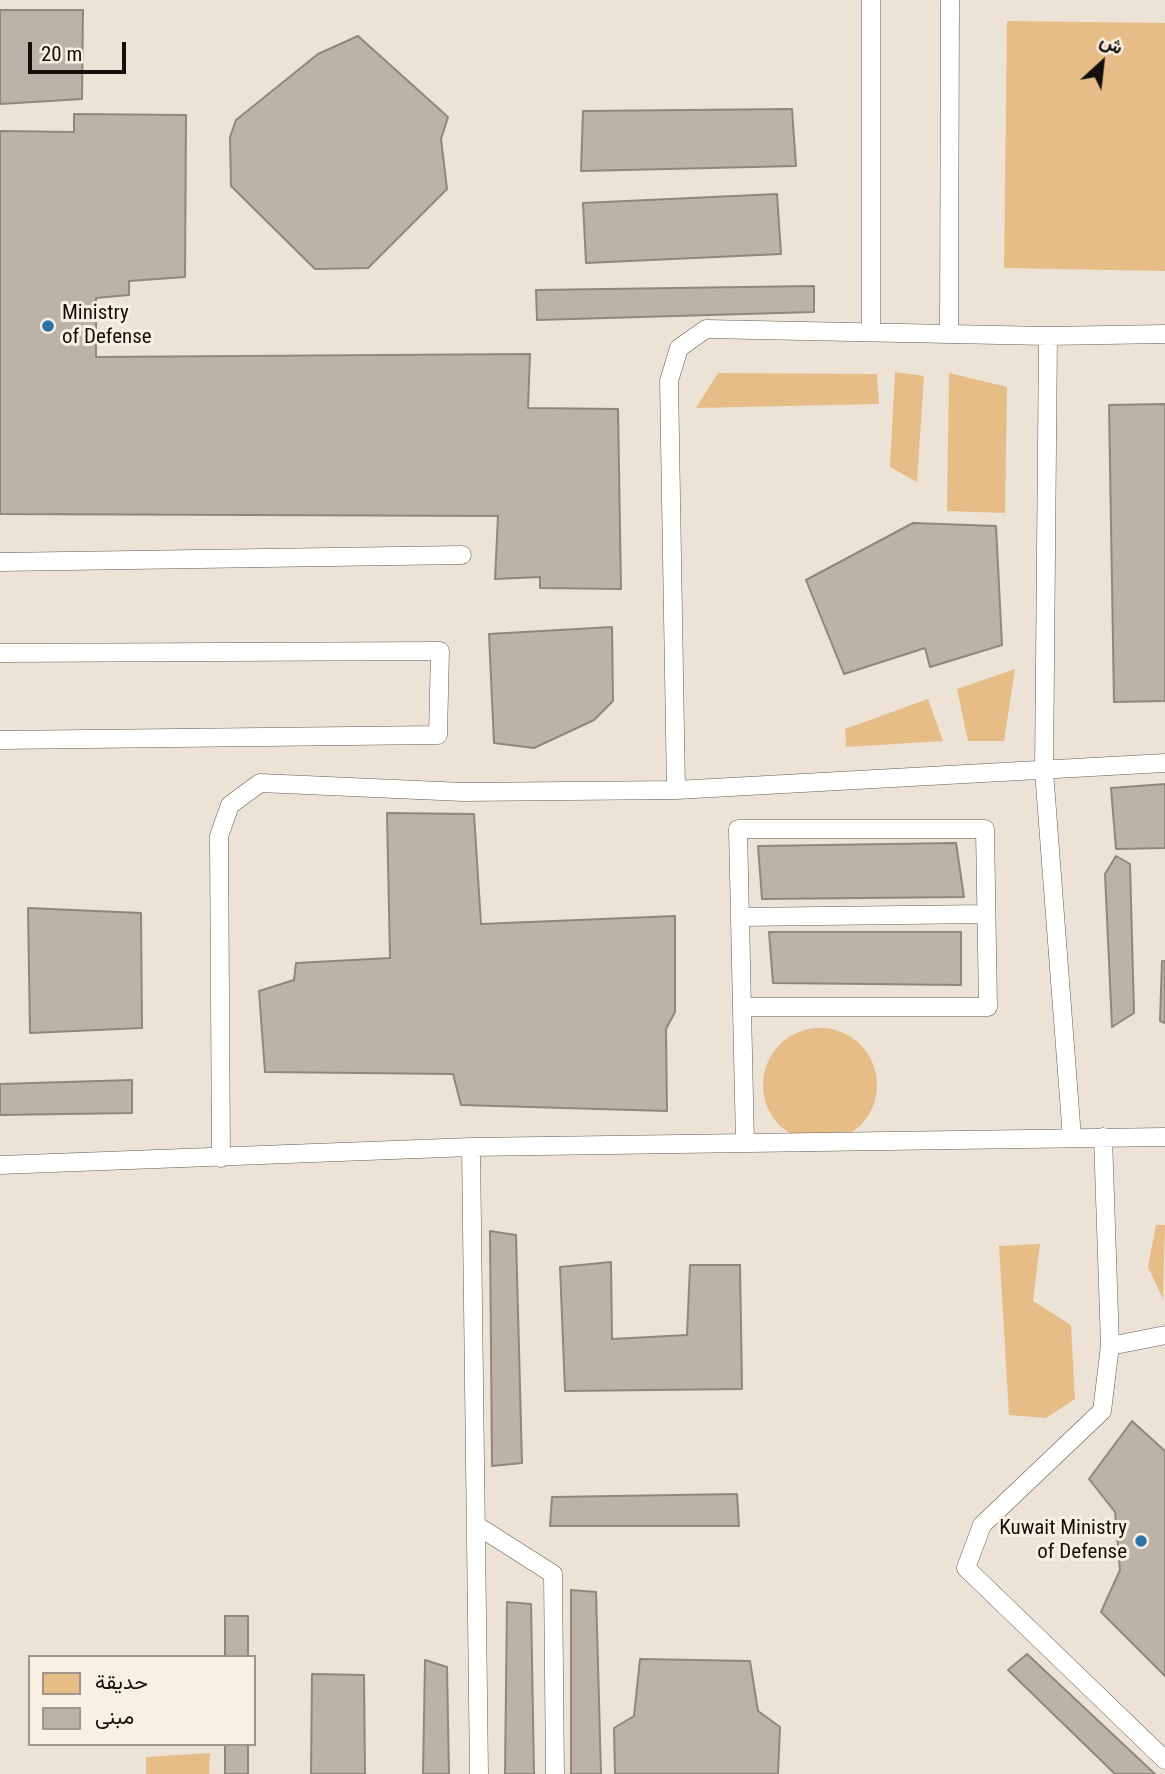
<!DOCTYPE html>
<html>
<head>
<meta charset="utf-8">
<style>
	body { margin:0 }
	#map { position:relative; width:1165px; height:1774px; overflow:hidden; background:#ece2d6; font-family:"Roboto Condensed",Vazirmatn,sans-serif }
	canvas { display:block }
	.legend { position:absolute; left:28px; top:1655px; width:228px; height:91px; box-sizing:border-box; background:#faefe3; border:2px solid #9e968d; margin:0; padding:9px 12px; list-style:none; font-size:21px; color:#13100c }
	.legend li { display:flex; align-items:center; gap:14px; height:35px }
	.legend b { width:35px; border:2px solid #9e968d }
	.north { position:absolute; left:1067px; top:28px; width:70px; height:70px; -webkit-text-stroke:5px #faefe3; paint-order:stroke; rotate:27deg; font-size:19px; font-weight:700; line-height:28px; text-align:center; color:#13100c }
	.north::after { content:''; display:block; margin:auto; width:24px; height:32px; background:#13100c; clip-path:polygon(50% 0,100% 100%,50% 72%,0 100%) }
	.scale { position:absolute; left:28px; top:42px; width:98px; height:32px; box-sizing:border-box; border:4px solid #13100c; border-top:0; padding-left:9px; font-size:21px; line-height:24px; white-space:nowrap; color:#13100c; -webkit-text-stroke:5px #faefe3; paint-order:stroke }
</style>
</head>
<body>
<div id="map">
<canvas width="1165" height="1774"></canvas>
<ul class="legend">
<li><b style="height:19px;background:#e6bc87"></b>حديقة</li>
<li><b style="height:19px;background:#bdb2a7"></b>مبنى</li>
</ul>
<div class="north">ش</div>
<div class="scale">20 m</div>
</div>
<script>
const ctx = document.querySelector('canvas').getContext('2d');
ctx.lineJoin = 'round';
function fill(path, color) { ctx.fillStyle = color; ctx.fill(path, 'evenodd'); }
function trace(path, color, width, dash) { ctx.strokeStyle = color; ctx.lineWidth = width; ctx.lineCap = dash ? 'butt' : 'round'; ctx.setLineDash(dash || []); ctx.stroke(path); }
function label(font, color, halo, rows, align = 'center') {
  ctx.font = font + ' "Roboto Condensed",sans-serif'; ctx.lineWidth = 6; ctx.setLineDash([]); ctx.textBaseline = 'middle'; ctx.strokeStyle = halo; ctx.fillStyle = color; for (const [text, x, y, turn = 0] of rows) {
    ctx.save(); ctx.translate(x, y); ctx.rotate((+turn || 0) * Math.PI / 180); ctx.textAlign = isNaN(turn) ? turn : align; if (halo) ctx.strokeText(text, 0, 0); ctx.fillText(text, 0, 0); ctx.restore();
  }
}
fill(new Path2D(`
	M1007 21 1165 23V271L1004 268Z
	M895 372 924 376 917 482 890 467Z
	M718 373 877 374 879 404 696 408Z
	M949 373 1007 387 1005 513 947 511Z
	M1015 669 1004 741H968L957 689Z
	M928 699 943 741 846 747 845 729Z
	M763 1085a57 57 0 1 1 114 0a57 57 0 1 1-114 0Z
	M1156 1225H1165L1163 1299 1148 1267Z
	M1040 1244 1033 1301 1071 1325 1075 1399 1046 1418 1009 1415 999 1246Z
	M210 1753 209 1774H146V1757Z`), '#e6bc87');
const building = new Path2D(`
	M0 10H83L82 99 0 104Z
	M358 36 448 117 441 139 447 189 368 268 315 269 231 186 230 137 236 120 318 54Z
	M792 109 796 166 581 171 583 111Z
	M74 114 186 115 185 277 129 281V295L96 298V357L530 354 528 408 618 409 621 589 540 588V577L495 579 498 516 0 514V131L74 132Z
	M777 194 781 254 586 263 583 203Z
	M814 286V312L537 320 536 290Z
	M1165 404V701L1114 702 1109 405Z
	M913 523 996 526 1002 645 930 667 925 648 844 674 806 580Z
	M612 627 613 701 594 720 534 748 494 743 489 634Z
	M1165 784V848L1116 849 1111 788Z
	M387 813 474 814 481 924 675 916V1012L666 1029 667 1111 461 1105 453 1074 265 1072 259 991 294 980 296 963 390 958Z
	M956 843 964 897 762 899 758 846Z
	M1116 856 1130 864 1134 1013 1112 1027 1105 874Z
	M28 908 141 913 142 1028 30 1033Z
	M769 932H961V985L773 983Z
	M1162 961H1165V1023L1160 1021Z
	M132 1080V1113L0 1115V1084Z
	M490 1231 516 1235 522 1463 492 1466Z
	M611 1262 612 1339 687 1335 690 1265H740L742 1389 565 1391 560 1267Z
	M1132 1421 1165 1451V1676L1101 1612 1120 1570 1115 1512 1089 1479Z
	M737 1494 739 1526H550L552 1497Z
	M571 1590 596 1592 601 1774H571Z
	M507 1602 531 1604 534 1774H505Z
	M225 1616H248V1657H225Z
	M1027 1654 1155 1774H1115L1008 1670Z
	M640 1659 750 1661 758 1711 780 1727 778 1774H615L614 1728 634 1716Z
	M425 1660 447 1667 449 1774H423Z
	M312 1674 364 1675 365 1774H311Z
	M225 1744H248V1774H225Z`);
fill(building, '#bdb2a7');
trace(building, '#91867c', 2);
const lane = new Path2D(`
	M871 0V331
	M949 332 950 0
	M1048 336 1044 771 1072 1138
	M0 562 462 555
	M0 653 440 651 438 735 0 740
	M676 790 669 381 679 348 706 329 1048 336 1165 334
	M740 917 986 914
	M742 1007H988L985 829H738C740 934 743 1038 745 1143
	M1103 1137 1110 1346 1102 1411 982 1525 966 1568 1165 1760
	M471 1147 479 1774
	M221 1158 219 836 230 805 260 783 463 792 676 790 1165 763
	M0 1165 471 1147 1165 1137
	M1110 1346 1165 1335
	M476 1525 553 1574 555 1774`);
trace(lane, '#655c51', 19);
trace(lane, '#fff', 18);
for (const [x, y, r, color] of [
	[48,326,7,"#2d75a9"],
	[1141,1541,7,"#2d75a9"]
]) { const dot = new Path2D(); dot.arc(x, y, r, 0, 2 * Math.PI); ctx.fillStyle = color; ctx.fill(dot); trace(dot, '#faefe3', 2.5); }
label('21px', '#13100c', '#faefe3', [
	["Ministry",62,314],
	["of Defense",62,338],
	["Kuwait Ministry",1127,1529,"right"],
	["of Defense",1127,1553,"right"]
], 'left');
</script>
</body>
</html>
